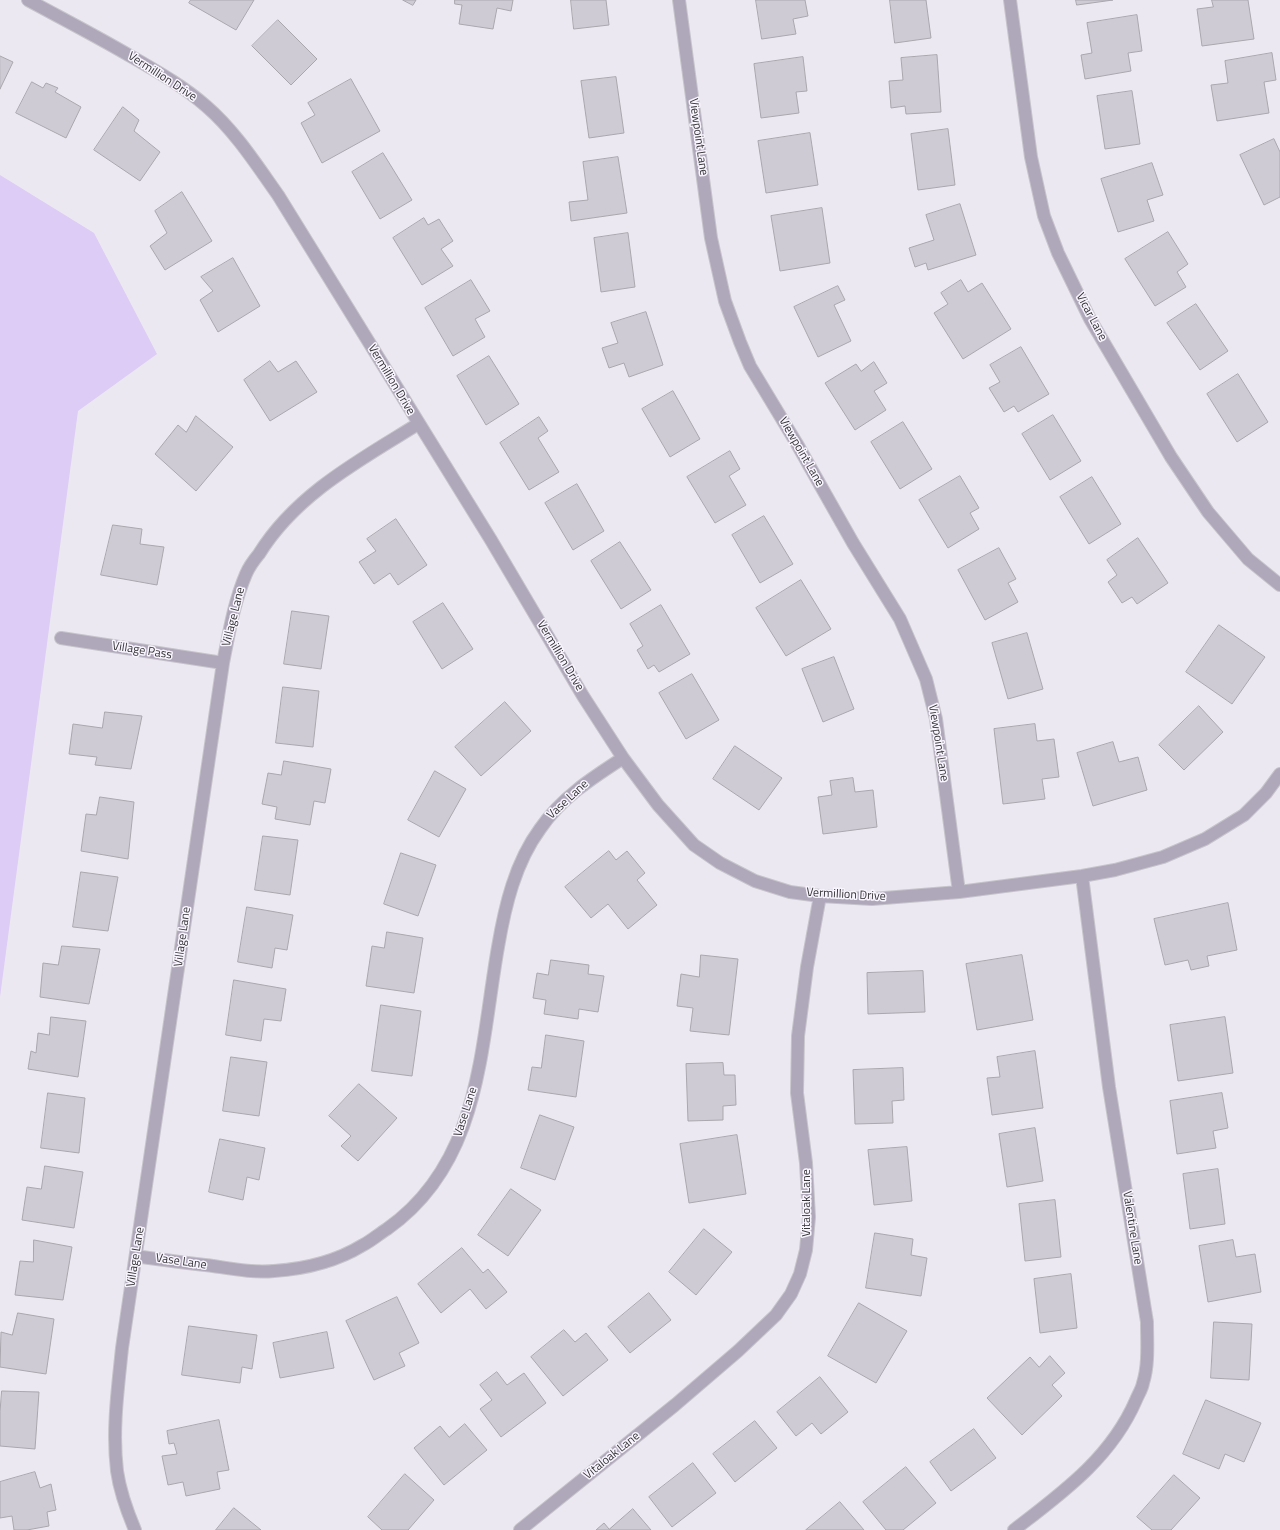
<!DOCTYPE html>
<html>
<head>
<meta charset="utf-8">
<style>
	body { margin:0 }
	canvas { display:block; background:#ece8f1 }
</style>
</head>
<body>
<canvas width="1280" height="1530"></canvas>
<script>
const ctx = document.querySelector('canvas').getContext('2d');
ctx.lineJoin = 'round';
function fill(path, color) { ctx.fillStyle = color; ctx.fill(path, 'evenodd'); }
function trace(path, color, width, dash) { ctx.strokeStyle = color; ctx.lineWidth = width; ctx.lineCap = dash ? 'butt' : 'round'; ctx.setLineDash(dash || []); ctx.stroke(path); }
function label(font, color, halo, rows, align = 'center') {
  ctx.font = font + ' "Titillium Web",sans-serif'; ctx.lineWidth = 3; ctx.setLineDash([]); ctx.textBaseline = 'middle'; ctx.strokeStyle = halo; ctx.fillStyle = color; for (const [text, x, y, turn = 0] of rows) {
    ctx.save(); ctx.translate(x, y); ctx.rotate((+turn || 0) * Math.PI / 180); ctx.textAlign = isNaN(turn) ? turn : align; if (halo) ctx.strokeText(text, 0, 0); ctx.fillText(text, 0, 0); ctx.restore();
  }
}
fill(new Path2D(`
	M0 175 94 233 157 354 78 411 0 997Z`), '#ddccf5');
const building = new Path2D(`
	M191 0H254L236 30 189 3Z
	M403 0H416L413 5Z
	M455 0H513L511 11 497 8 493 29 459 24 462 5 455 4Z
	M571 0H606L609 25 574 29Z
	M756 0H805L808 16 793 19 796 34 762 39Z
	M890 0H926L931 38 895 43Z
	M1076 0H1113L1077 5Z
	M1212 0H1248L1254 39 1202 46 1197 9 1213 7Z
	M1137 15 1142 51 1128 53 1131 71 1085 79 1081 55 1092 53 1087 23Z
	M278 20 317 59 291 85 252 46Z
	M1272 53 1276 80 1264 82 1269 113 1217 121 1211 85 1228 83 1225 61Z
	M937 55 941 112 906 114 905 106 891 108 889 81 903 80 901 58Z
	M0 56 13 62 0 89Z
	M803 57 807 91 796 92 799 113 761 118 754 64Z
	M616 77 624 133 589 138 581 81Z
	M351 79 380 131 322 163 301 123 315 115 308 103Z
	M32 82 43 88 46 83 58 88 55 92 81 107 66 138 16 113Z
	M1132 91 1140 144 1105 149 1097 96Z
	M123 107 139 120 134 131 160 152 140 181 94 150Z
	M948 129 955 185 918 190 911 134Z
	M810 133 818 185 766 193 758 141Z
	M1274 139 1280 152V197L1264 205 1240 155Z
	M383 153 412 200 380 219 352 172Z
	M618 157 627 213 571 221 569 202 588 200 583 162Z
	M1152 163 1163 195 1147 200 1154 221 1118 232 1101 179Z
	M182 192 212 241 165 270 150 246 167 233 155 211Z
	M960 204 976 255 928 270 926 263 915 267 909 248 934 240 926 215Z
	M822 208 830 263 780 271 771 216Z
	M424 218 428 225 439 219 453 241 441 249 453 266 422 285 393 238Z
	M1168 232 1188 264 1177 272 1186 287 1155 306 1125 259Z
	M628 233 635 287 601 292 594 238Z
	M233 258 260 306 218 332 200 300 213 291 201 277Z
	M471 280 490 311 475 319 485 337 453 356 425 308Z
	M961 280 968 292 982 283 1011 329 963 359 934 313 948 304 941 293Z
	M838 286 845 300 834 305 851 341 818 357 794 307Z
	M1196 304 1228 351 1200 370 1167 323Z
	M646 312 663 365 629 377 624 363 609 368 602 348 618 343 611 323Z
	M1021 347 1049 394 1018 412 1014 406 1004 412 989 388 1000 382 990 365Z
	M489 356 519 404 486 425 457 376Z
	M270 361 278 372 296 361 317 392 270 421 244 380Z
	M874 362 887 383 874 391 886 410 855 430 825 383 856 364 861 371Z
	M1238 374 1268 422 1237 442 1207 394Z
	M673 391 700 439 670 457 642 409Z
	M1053 415 1081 461 1050 480 1022 434Z
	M196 416 233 447 196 491 155 454 178 425 186 432Z
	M539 417 548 431 538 438 559 472 529 490 500 443Z
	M903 422 932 469 900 489 871 442Z
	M730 451 740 469 729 476 746 505 715 523 687 477Z
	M960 476 979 508 970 513 979 529 948 548 919 500Z
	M1092 477 1121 524 1089 544 1060 497Z
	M577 484 604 531 573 550 545 503Z
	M764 516 793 564 760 583 732 535Z
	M396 519 427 565 398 585 390 573 374 584 359 562 376 551 367 539Z
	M113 525 142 529 140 544 164 547 157 585 101 575Z
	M1138 538 1168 583 1137 604 1132 597 1122 603 1108 582 1117 575 1107 560Z
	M620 542 651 590 621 609 591 561Z
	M999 548 1016 579 1008 583 1018 602 985 620 958 570Z
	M801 580 831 629 786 656 756 608Z
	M443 603 473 649 442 669 413 622Z
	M661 605 690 654 659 672 654 665 648 669 637 650 643 646 630 624Z
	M292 611 329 616 321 669 284 664Z
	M1219 625 1265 657 1232 704 1186 672Z
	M1027 633 1043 689 1008 699 992 643Z
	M834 657 854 709 823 722 802 669Z
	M692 674 719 720 686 739 659 693Z
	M283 687 319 691 313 747 276 743Z
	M505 702 531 731 481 776 455 747Z
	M1199 706 1223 732 1184 770 1159 745Z
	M105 712 142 716 131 769 95 765 97 757 69 754 73 724 102 728Z
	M1035 724 1037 741 1054 739 1059 777 1042 779 1045 799 1003 804 994 729Z
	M1113 742 1119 762 1138 757 1147 790 1093 806 1077 753Z
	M735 746 782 778 759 810 713 779Z
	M284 761 331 769 325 803 314 801 310 825 275 819 277 807 262 804 268 773 281 775Z
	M435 771 466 789 439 837 408 820Z
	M853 778 855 792 873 790 877 827 823 834 818 797 832 795 830 781Z
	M100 797 134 802 128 859 81 851 86 814 96 815Z
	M263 836 298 840 290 895 255 890Z
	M609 851 616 860 627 851 645 873 637 880 657 905 628 929 608 904 591 918 565 887Z
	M401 853 436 865 418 916 384 904Z
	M81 872 118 877 108 931 73 927Z
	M1228 903 1237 950 1207 956 1209 966 1191 970 1188 960 1165 965 1154 919Z
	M247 907 293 915 287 950 275 948 272 968 238 962Z
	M387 932 423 938 414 993 366 986 372 946 384 948Z
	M62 946 100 949 89 1004 40 997 43 963 58 965Z
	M701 955 738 959 729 1035 690 1031 693 1008 677 1006 681 974 699 977Z
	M1022 955 1033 1020 977 1030 966 964Z
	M551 960 589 965 588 974 604 976 598 1012 579 1009 578 1019 544 1014 546 1000 533 998 537 973 548 975Z
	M923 971 925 1012 868 1014 867 973Z
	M234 980 286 989 281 1021 264 1019 261 1041 226 1035Z
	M381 1005 421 1011 412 1076 372 1071Z
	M51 1017 86 1021 78 1077 28 1069 31 1051 36 1053 38 1033 49 1035Z
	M1225 1017 1233 1073 1178 1081 1170 1025Z
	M546 1035 584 1041 576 1097 528 1090 532 1067 541 1068Z
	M1035 1051 1043 1108 992 1115 987 1078 1000 1077 997 1057Z
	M231 1057 267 1062 259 1116 223 1111Z
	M723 1063 724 1075H735L736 1105 723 1106V1120L688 1121 686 1064Z
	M903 1068 904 1100 892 1101 893 1123 855 1124 853 1070Z
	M359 1084 397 1118 358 1161 341 1146 351 1136 329 1116Z
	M48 1093 85 1098 79 1153 41 1148Z
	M1222 1093 1228 1128 1213 1131 1216 1148 1177 1154 1170 1101Z
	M540 1115 574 1127 555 1180 521 1168Z
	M1035 1128 1043 1181 1007 1187 999 1134Z
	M737 1135 746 1194 689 1203 680 1144Z
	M220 1139 265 1148 259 1180 247 1177 243 1200 209 1192Z
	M907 1147 912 1201 874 1205 868 1150Z
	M45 1166 83 1172 74 1228 22 1220 27 1187 41 1189Z
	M1218 1169 1225 1224 1190 1229 1183 1174Z
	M511 1189 541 1210 508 1256 478 1235Z
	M1055 1200 1061 1257 1025 1261 1019 1204Z
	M704 1229 732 1252 696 1295 669 1272Z
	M875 1233 913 1239 911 1255 927 1258 921 1296 866 1288Z
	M34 1240 72 1247 63 1300 15 1295 20 1261 33 1262Z
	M1233 1240 1236 1257 1255 1254 1261 1292 1208 1302 1199 1246Z
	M462 1248 483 1273 488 1269 507 1292 486 1309 470 1289 441 1313 418 1284Z
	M1071 1274 1077 1328 1040 1333 1034 1279Z
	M649 1293 671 1320 630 1353 608 1327Z
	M397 1297 419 1343 399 1353 405 1366 374 1380 346 1321Z
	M859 1303 907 1331 876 1383 828 1356Z
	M18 1313 54 1319 46 1374 0 1367 1 1332 12 1335Z
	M1214 1322 1252 1324 1249 1380 1211 1378Z
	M189 1326 257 1335 252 1369 242 1367 240 1383 182 1375Z
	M564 1330 575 1342 586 1333 608 1360 563 1396 531 1357Z
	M327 1332 334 1368 280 1378 273 1343Z
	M1050 1356 1065 1373 1052 1385 1062 1396 1022 1435 987 1398 1030 1357 1039 1367Z
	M497 1372 507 1385 524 1373 546 1403 501 1437 480 1409 492 1400 480 1385Z
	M820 1377 848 1412 821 1434 812 1423 796 1436 777 1412Z
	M2 1391 39 1392 35 1449 0 1446V1412Z
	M1206 1400 1261 1423 1244 1462 1225 1454 1219 1469 1183 1454Z
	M219 1420 229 1470 217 1472 220 1489 186 1496 183 1482 168 1485 162 1456 177 1454 174 1443 169 1444 167 1431Z
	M755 1421 777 1448 735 1482 713 1454Z
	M465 1424 487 1450 444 1485 414 1448 440 1426 449 1437Z
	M974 1429 996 1458 951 1491 930 1462Z
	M693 1463 716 1493 672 1527 649 1497Z
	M906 1467 936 1503 903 1530H886L863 1502Z
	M35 1472 40 1488 51 1484 56 1510 47 1512 49 1526 27 1530H14L12 1516 0 1518V1482Z
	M405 1474 434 1500 408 1530H382L368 1517Z
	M1174 1475 1200 1498 1171 1530H1152L1137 1517Z
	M840 1502 864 1530H806Z
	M234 1508 261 1530H216Z
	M633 1509 651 1530H596L604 1523 609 1529Z`);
fill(building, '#cfcbd4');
trace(building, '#aaa7af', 1);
const street = new Path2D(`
	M28 0C63 19 98 37 132 57 158 72 183 86 206 106 235 131 256 164 278 195L491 540 583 696 623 758 658 805 694 845 720 863 755 881 790 892 820 896 872 899 959 892 1082 876 1115 870 1163 857 1205 839 1244 815 1266 793 1280 774
	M679 0 711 238 725 301 740 342 750 366 797 444 853 543 900 619 926 679 936 719 959 892
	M1010 0 1031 157 1044 216 1058 253 1090 319 1171 457 1208 512 1248 559 1280 585
	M61 638 223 663
	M136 1256C162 1260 188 1263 213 1266 233 1269 254 1273 274 1271 304 1269 337 1261 363 1245 371 1241 379 1234 387 1229 481 1163 480 1049 498 947 505 906 515 863 540 829 561 798 592 778 623 758
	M135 1530C127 1511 120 1492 117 1471 112 1430 118 1388 122 1348L223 663C229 633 234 602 246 574 249 567 254 560 259 554 296 494 360 460 418 424
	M520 1530 675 1405 738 1351 776 1315 791 1294 800 1274 806 1250 809 1217 806 1163 797 1093 798 1036 807 967 820 896
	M1014 1530C1062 1493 1111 1458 1136 1400 1138 1395 1142 1389 1143 1383 1149 1364 1147 1342 1147 1322L1109 1087 1082 876`);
trace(street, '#c7c4cc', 14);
trace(street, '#afa7ba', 12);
label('12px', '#353336', '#f9f5fe', [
	["Vermillion Drive",162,77,33],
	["Viewpoint Lane",698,137,82],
	["Vicar Lane",1091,317,62],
	["Vermillion Drive",391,380,59],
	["Viewpoint Lane",801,452,60],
	["Village Lane",234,617,-76],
	["Village Pass",142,651,9],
	["Vermillion Drive",560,656,59],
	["Viewpoint Lane",938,743,81],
	["Vase Lane",568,800,-43],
	["Vermillion Drive",846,895,3],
	["Village Lane",183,937,-82],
	["Vase Lane",466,1112,-72],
	["Vitaloak Lane",807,1203,-90],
	["Valentine Lane",1132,1228,81],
	["Village Lane",136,1257,-81],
	["Vase Lane",181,1262,8],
	["Vitaloak Lane",612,1456,-39]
]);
</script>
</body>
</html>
